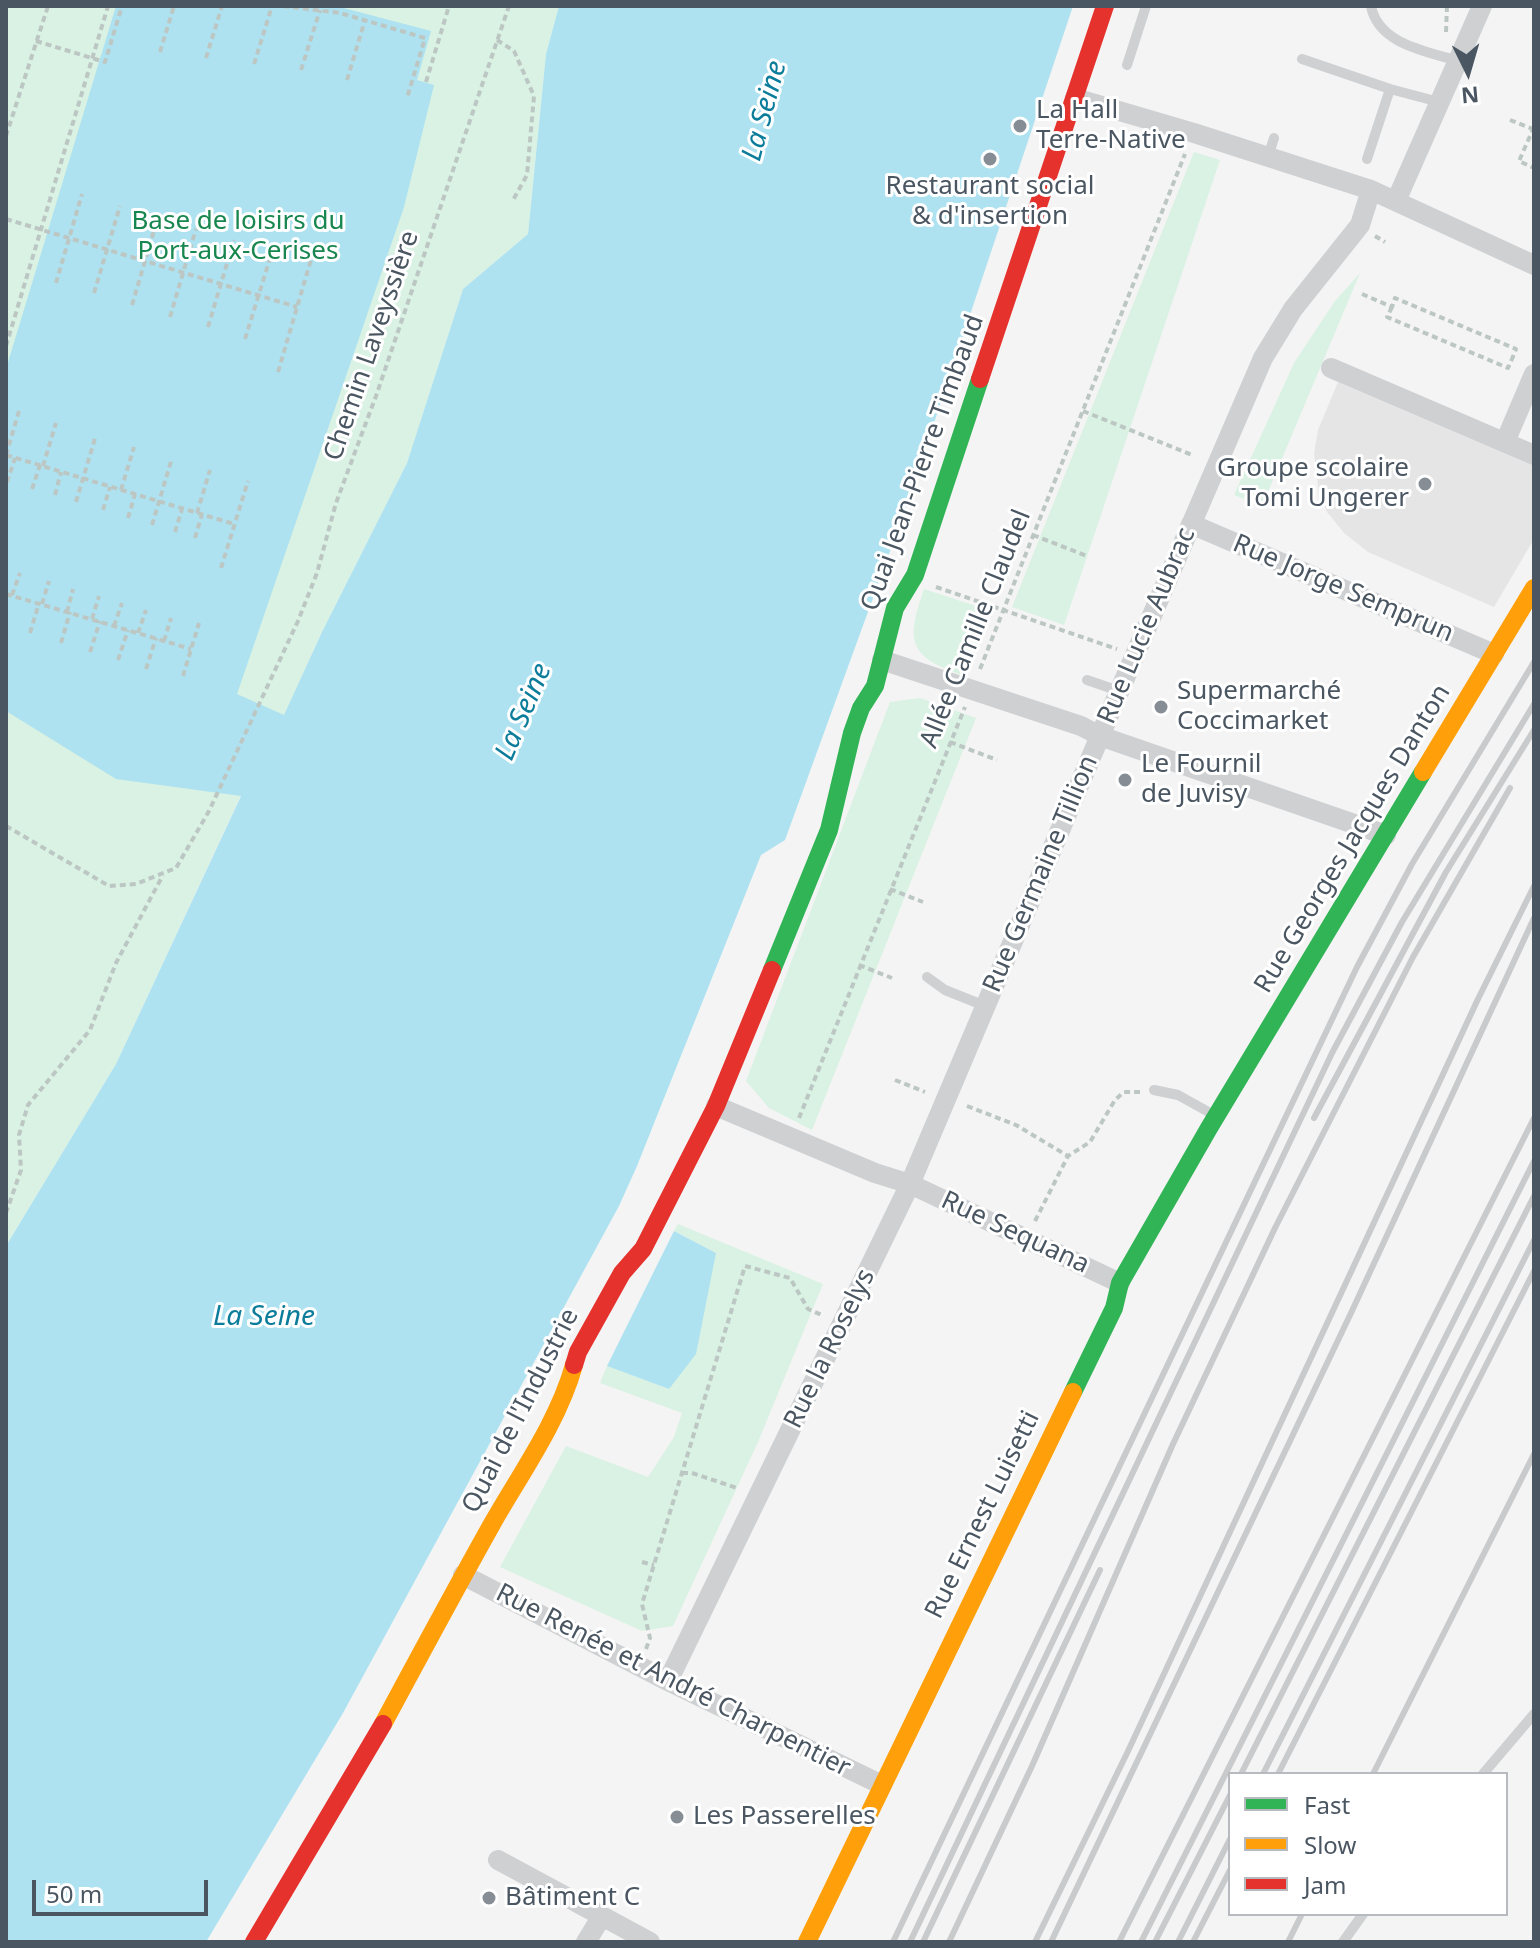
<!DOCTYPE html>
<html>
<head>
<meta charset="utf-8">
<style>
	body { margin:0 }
	#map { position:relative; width:1540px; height:1948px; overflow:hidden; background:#f4f4f4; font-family:"Noto Sans",sans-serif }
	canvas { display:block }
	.frame { position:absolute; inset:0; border:8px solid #4a5661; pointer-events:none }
	.legend { position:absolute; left:1228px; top:1772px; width:280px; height:144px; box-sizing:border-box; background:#fff; border:2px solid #b7bbc0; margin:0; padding:10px 14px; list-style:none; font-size:24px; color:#4a5661 }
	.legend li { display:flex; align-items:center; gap:16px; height:40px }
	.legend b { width:40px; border:2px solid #b7bbc0 }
	.north { position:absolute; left:1428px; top:32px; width:80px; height:80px; -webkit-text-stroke:6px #fff; paint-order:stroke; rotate:175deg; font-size:22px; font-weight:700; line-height:32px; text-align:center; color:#4a5661 }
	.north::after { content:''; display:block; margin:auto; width:28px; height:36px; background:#4a5661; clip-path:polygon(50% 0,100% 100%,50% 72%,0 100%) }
	.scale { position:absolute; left:32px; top:1880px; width:176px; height:36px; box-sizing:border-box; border:4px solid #4a5661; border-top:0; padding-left:10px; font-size:24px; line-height:28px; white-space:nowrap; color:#4a5661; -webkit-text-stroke:6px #fff; paint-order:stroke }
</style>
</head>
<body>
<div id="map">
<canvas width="1540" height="1948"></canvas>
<div class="frame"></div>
<ul class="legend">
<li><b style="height:10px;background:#30b455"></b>Fast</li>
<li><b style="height:10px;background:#ff9f0a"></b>Slow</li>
<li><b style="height:10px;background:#e5322d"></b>Jam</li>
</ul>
<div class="north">N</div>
<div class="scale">50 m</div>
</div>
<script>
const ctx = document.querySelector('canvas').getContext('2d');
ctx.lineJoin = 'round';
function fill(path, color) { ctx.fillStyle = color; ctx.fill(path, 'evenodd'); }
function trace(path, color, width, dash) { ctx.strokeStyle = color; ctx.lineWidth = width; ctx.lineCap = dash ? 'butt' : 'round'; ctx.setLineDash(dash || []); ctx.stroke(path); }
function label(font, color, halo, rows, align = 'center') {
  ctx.font = font + ' "Noto Sans",sans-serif'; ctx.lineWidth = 6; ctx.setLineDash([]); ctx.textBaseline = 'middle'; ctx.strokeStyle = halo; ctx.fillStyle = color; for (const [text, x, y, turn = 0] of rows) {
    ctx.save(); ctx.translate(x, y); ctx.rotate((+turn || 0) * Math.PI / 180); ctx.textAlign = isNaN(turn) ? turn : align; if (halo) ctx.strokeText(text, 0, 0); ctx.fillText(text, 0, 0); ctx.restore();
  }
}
fill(new Path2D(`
	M1338 382 1534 466V539L1494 607 1368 552 1344 533 1327 512 1319 495 1314 453 1318 430Z`), '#e6e5e6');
fill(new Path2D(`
	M6 6H559L546 54 528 234 463 289 407 463 322 632 284 716 241 795 116 1064 6 1246Z
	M1194 152 1220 160 1064 625 1012 607Z
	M1360 273 1262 506 1234 495 1294 363 1335 301Z
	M924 589 991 611 965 676C909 657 905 643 924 589Z
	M920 698 976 718 812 1130 769 1108 746 1081 890 702Z
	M678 1224 823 1284 758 1442 673 1626 642 1631 500 1567 566 1446 648 1477 674 1437 682 1413 600 1383 607 1366 669 1389 716 1253 674 1231Z`), '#d9f2e3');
fill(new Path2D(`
	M116 6H336L431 31 417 80 434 85 404 207 237 694 284 715 322 632 407 463 463 289 528 234 546 54 559 6H1073L905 510 785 840 761 855 637 1166 619 1206 343 1713 206 1942H6V1246L116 1064 241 796 116 779 6 711V369Z
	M674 1231 716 1253 696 1354 669 1389 607 1366Z`), '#aee2f0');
trace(new Path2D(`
	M283 6 340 13 425 38 407 98
	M1446 32 1447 6
	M497 40 514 51 534 96 527 175 512 202
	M36 41 105 62 122 6
	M160 52 174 6
	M206 58 222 6
	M254 64 272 6
	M301 70 320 10
	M347 80 365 20
	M426 82 449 6
	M1510 120 1533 129
	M1534 127 1519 161 1534 168
	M6 136 48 6
	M6 219 297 307
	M1375 236 1385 242
	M56 283 82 194
	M94 293 120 206
	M1362 294 1392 307 1395 298 1516 349 1512 359 1517 361
	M132 305 158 217
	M1392 307 1387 317 1508 368 1512 359
	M170 317 196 229
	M208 327 234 240
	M245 339 272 252
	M6 346 108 6
	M278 372 315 246
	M1083 411 1192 455
	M6 455 234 524
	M6 455 19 411
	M43 466 56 423
	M7 482 15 458
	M32 489 40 465
	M121 490 134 447
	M55 495 61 472
	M76 502 96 435
	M103 510 110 487
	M197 513 210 470
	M128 518 135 494
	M152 525 172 458
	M175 532 182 509
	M1033 535 1087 556
	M195 538 202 514
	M221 568 248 481
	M936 587 1117 649
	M6 594 191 649
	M12 595 20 573
	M42 604 49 581
	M67 612 73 589
	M92 619 99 596
	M114 626 122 603
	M30 633 39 603
	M138 633 146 610
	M164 641 171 618
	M61 643 70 612
	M90 652 100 621
	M118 660 128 630
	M146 669 156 638
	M980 669 1185 154
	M183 676 199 623
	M950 742 997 760
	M6 826 109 886 136 884 176 868 209 811 298 621 317 573 336 503 376 396 509 6
	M890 889 923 902
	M859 965 892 978
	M895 1080 925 1092
	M967 1106 1016 1125 1068 1156
	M799 1118 965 707
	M6 1213 21 1170 19 1135 28 1105 90 1030 116 963 163 875
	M1035 1221 1068 1156 1090 1142 1115 1100 1124 1092H1140
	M682 1473H692L737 1488
	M642 1562 654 1565
	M646 1649 650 1638 642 1604 745 1266 790 1278 808 1309 824 1316
	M1534 1757V1758`), '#bcc7c4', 4, [6, 4]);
trace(new Path2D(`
	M1371 6C1378 44 1426 51 1458 61
	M1302 59 1390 89 1439 102
	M1127 65 1146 6
	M1268 157 1274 138
	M1367 159 1390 89
	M1087 680 1119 691
	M927 977 945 990 985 1006
	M1154 1090 1178 1095 1214 1115
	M1483 1774 1534 1714
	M1343 1942 1363 1914`), '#ced0d2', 10);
trace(new Path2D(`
	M1075 98 1194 133 1371 190 1534 265
	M1396 201 1482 6
	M1331 368 1534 455
	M1505 442 1534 374
	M1191 524 1494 654
	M882 660 1081 726 1100 736 1263 358 1293 309 1360 225 1371 190
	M716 1106 875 1173 910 1184 1120 1283
	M463 1575 668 1681 882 1785
	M668 1681 910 1184 1100 736 1386 835
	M498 1860 650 1942
	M586 1942 602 1916`), '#ced0d2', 20);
trace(new Path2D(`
	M772 970 829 830 852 733 861 708 875 686 895 608 915 575 980 379
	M1073 1392 1114 1308 1120 1283 1209 1128 1423 772`), '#30b455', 18);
trace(new Path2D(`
	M1423 772 1534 588
	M383 1724C419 1657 455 1590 492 1524 521 1473 558 1422 574 1365
	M807 1942 1073 1392`), '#ff9f0a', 18);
trace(new Path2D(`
	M980 379 1105 6
	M574 1365 578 1352 622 1273 643 1249 716 1106 772 970
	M254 1942 383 1724`), '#e5322d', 18);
trace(new Path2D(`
	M1314 1118 1446 872 1534 730
	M1241 1774 1534 1196
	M1263 1774 1534 1240
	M1278 1774 1534 1271
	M1373 1774 1534 1454
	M893 1942 1357 967 1412 864 1534 662
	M910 1942 1332 1053 1402 922 1534 704
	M923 1942 1100 1570
	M949 1942 1032 1766 1173 1444 1275 1228 1413 957 1510 788
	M1035 1942 1129 1749 1478 999 1534 886
	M1051 1942 1351 1313 1534 918
	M1119 1942 1534 1118
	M1141 1942 1534 1161
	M1155 1942 1230 1795
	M1178 1942 1230 1839
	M1193 1942 1230 1870
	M1288 1942 1302 1914`), '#c9cacc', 6);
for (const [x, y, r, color] of [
	[1020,126,8,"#868d94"],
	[990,159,8,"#868d94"],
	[1425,484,8,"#868d94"],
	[1161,707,8,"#868d94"],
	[1125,780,8,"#868d94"],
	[677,1817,8,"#868d94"],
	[489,1898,8,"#868d94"]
]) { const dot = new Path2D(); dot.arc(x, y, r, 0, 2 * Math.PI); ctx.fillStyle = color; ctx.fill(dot); trace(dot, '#fff', 3); }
label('26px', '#4a5661', '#fff', [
	["La Hall",1036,111],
	["Terre-Native",1036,141],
	["Restaurant social",990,187,"center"],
	["& d'insertion",990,217,"center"],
	["Groupe scolaire",1409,469,"right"],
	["Tomi Ungerer",1409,499,"right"],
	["Supermarché",1177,692],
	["Coccimarket",1177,722],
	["Le Fournil",1141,765],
	["de Juvisy",1141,795],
	["Les Passerelles",693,1817],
	["Bâtiment C",505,1898]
], 'left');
label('26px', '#17864f', '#fff', [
	["Base de loisirs du",238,222],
	["Port-aux-Cerises",238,252]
]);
label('26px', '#4a5661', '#fff', [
	["Chemin Laveyssière",372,346,-71],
	["Quai Jean-Pierre Timbaud",923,463,-70],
	["Rue Jorge Semprun",1343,589,23],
	["Rue Lucie Aubrac",1147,626,-67],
	["Allée Camille Claudel",976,629,-68],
	["Rue Georges Jacques Danton",1353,839,-59],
	["Rue Germaine Tillion",1041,874,-67],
	["Rue Sequana",1015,1233,25],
	["Rue la Roselys",830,1349,-64],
	["Quai de l'Industrie",521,1411,-63],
	["Rue Ernest Luisetti",983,1515,-64],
	["Rue Renée et André Charpentier",673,1681,27]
]);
label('italic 28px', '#0c7c9b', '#fff', [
	["La Seine",765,111,-75],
	["La Seine",524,712,-67],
	["La Seine",264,1317]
]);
</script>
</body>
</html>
